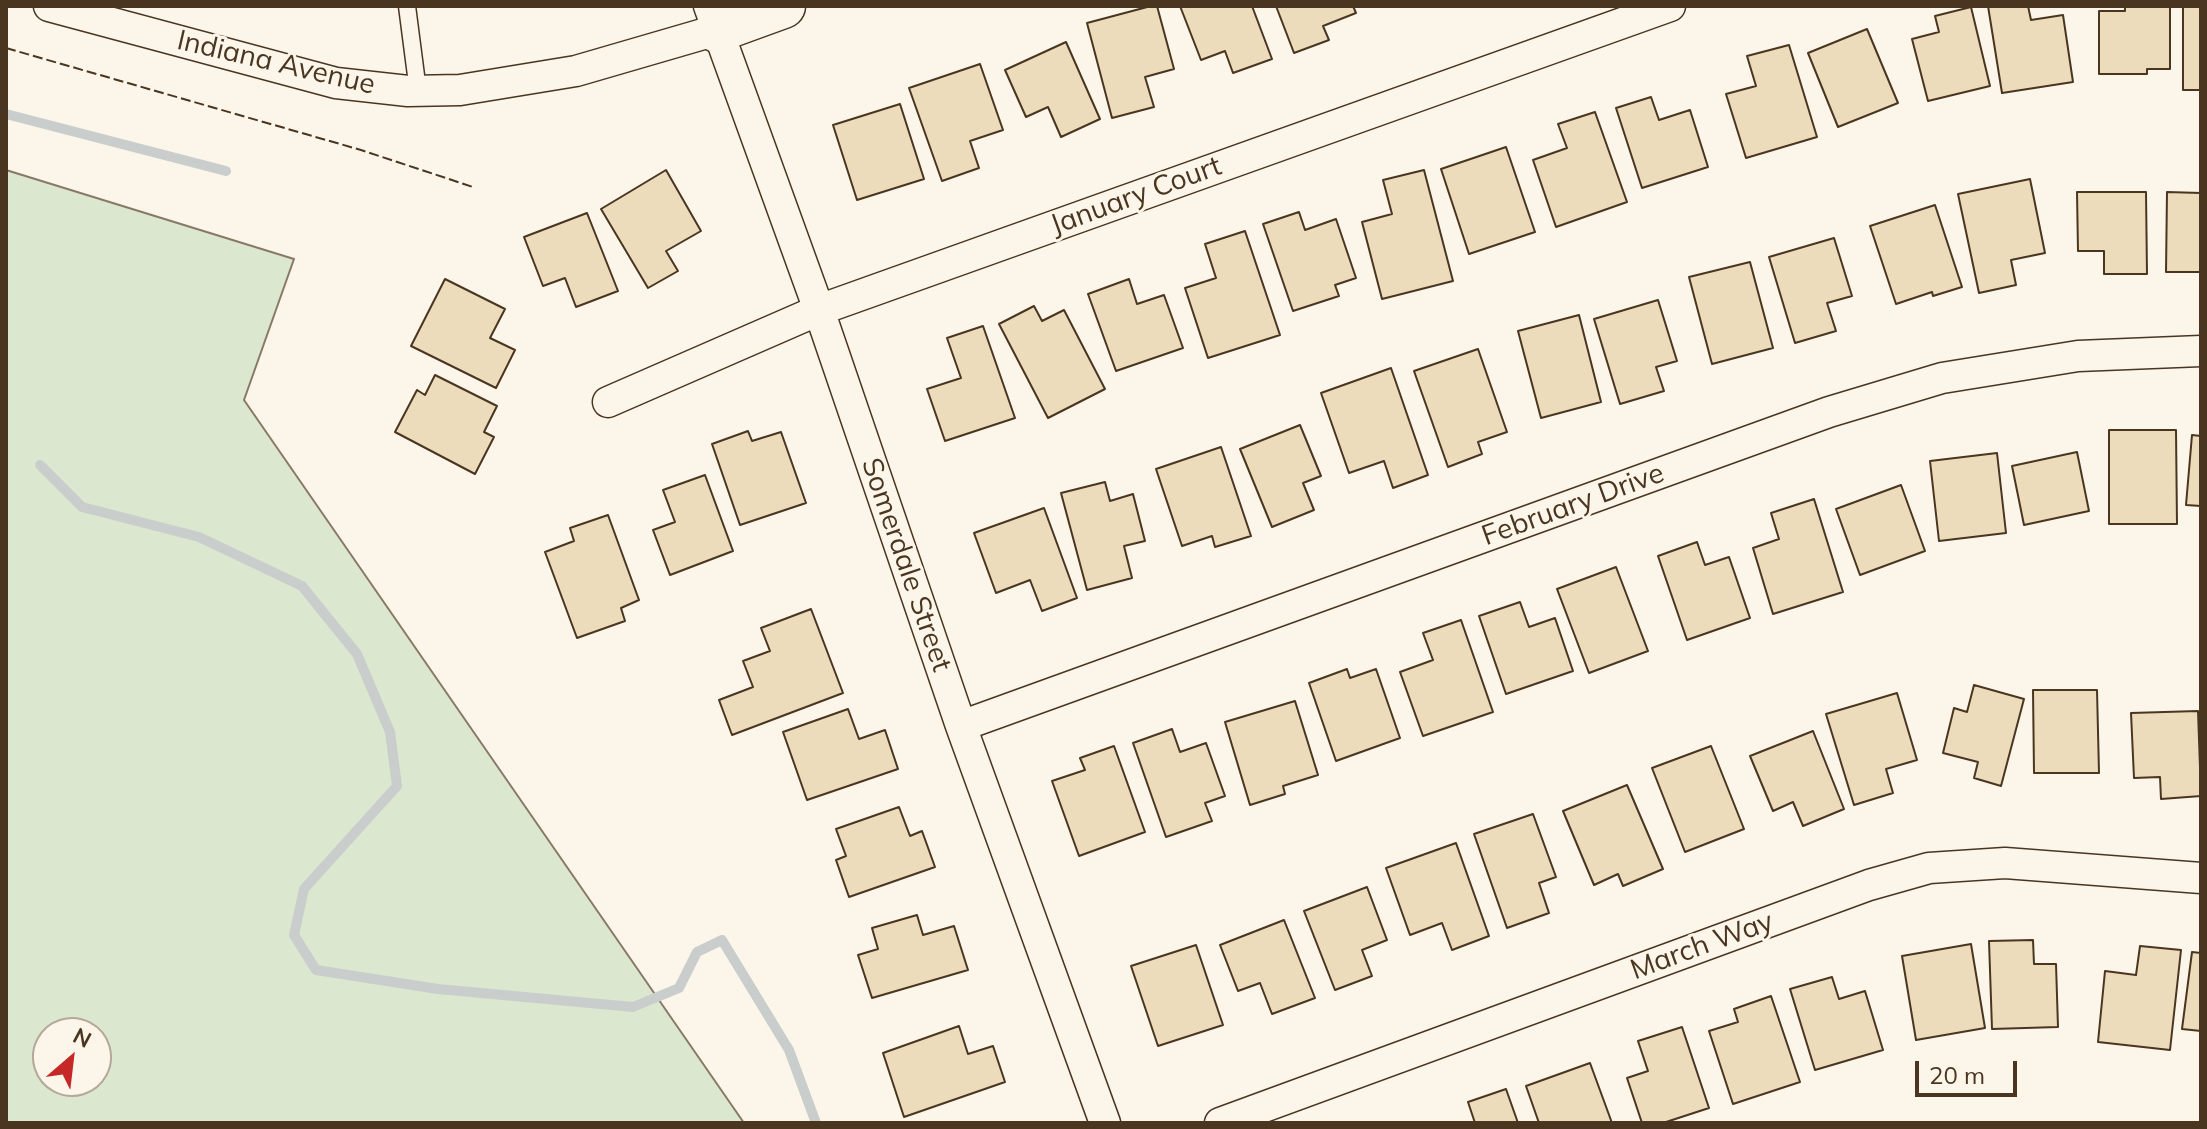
<!DOCTYPE html>
<html>
<head>
<meta charset="utf-8">
<style>
	body { margin:0 }
	#map { position:relative; width:2207px; height:1129px; overflow:hidden; background:#fbf6e9; font-family:Mulish,sans-serif }
	canvas { display:block }
	.frame { position:absolute; inset:0; border:8px solid #4a3520; pointer-events:none }
	.north { position:absolute; left:32px; top:1017px; width:80px; height:80px; box-sizing:border-box; background:#fbf6e9; border:2px solid #b4a999; border-radius:50%; rotate:28deg; font-size:22px; font-weight:700; line-height:32px; text-align:center; color:#4a3520 }
	.north::after { content:''; display:block; margin:auto; width:28px; height:36px; background:#c62828; clip-path:polygon(50% 0,100% 100%,50% 72%,0 100%) }
	.scale { position:absolute; left:1915px; top:1061px; width:102px; height:36px; box-sizing:border-box; border:4px solid #4a3520; border-top:0; padding-left:10px; font-size:24px; line-height:28px; white-space:nowrap; color:#4a3520; -webkit-text-stroke:6px #fbf6e9; paint-order:stroke }
</style>
</head>
<body>
<div id="map">
<canvas width="2207" height="1129"></canvas>
<div class="frame"></div>
<div class="north">N</div>
<div class="scale">20 m</div>
</div>
<script>
const ctx = document.querySelector('canvas').getContext('2d');
ctx.lineJoin = 'round';
function fill(path, color) { ctx.fillStyle = color; ctx.fill(path, 'evenodd'); }
function trace(path, color, width, dash) { ctx.strokeStyle = color; ctx.lineWidth = width; ctx.lineCap = dash ? 'butt' : 'round'; ctx.setLineDash(dash || []); ctx.stroke(path); }
function label(font, color, halo, rows, align = 'center') {
  ctx.font = font + ' Mulish,sans-serif'; ctx.lineWidth = 6; ctx.setLineDash([]); ctx.textBaseline = 'middle'; ctx.strokeStyle = halo; ctx.fillStyle = color; for (const [text, x, y, turn = 0] of rows) {
    ctx.save(); ctx.translate(x, y); ctx.rotate((+turn || 0) * Math.PI / 180); ctx.textAlign = isNaN(turn) ? turn : align; if (halo) ctx.strokeText(text, 0, 0); ctx.fillText(text, 0, 0); ctx.restore();
  }
}
const green = new Path2D(`
	M6 170 294 259 244 400 744 1123H6ZM48 1033H96V1081H48Z`);
fill(green, '#dce7d0');
trace(green, '#887966', 2);
trace(new Path2D(`
	M6 114 226 171
	M40 465 82 507 199 537 302 586 357 654 390 732 397 786 304 889 294 935 316 970 438 989 633 1007 679 988 697 952 722 940 789 1050 816 1123`), '#c9cecd', 10);
const building = new Path2D(`
	M1151 6H1157L1174 69 1145 77 1154 107 1112 118 1087 23Z
	M1180 6H1252L1272 59 1233 73 1225 51 1201 60Z
	M1276 6H1353L1356 13 1323 26 1329 40 1294 53Z
	M1988 6H2028L2031 20 2063 15 2073 82 2002 93Z
	M2125 6H2170V69H2147V74H2099V11H2125Z
	M2183 6H2201V90H2183Z
	M1971 7 1990 86 1928 101 1912 39 1939 32 1935 16Z
	M1867 29 1898 103 1838 127 1808 53Z
	M1066 42 1100 119 1061 137 1048 107 1026 117 1005 70Z
	M1789 45 1817 137 1746 158 1726 94 1756 86 1747 56Z
	M980 64 1003 130 970 141 979 168 942 181 909 88Z
	M1651 97 1659 120 1690 110 1708 167 1642 188 1616 108Z
	M900 104 924 179 857 200 833 125Z
	M1595 112 1627 202 1556 227 1533 160 1567 148 1558 124Z
	M1506 147 1535 232 1469 254 1441 169Z
	M666 170 701 231 666 251 678 271 648 288 601 209Z
	M1424 170 1453 281 1382 299 1362 222 1392 214 1383 180Z
	M2030 179 2045 253 2011 260 2016 285 1979 293 1958 194Z
	M2077 192H2146L2147 274H2104V251H2078Z
	M2167 192 2201 193V272H2166Z
	M1935 205 1962 287 1933 296 1932 292 1896 304 1870 226Z
	M1299 212 1305 230 1336 219 1356 278 1335 285 1339 296 1293 311 1263 224Z
	M587 213 618 291 576 307 565 278 543 286 524 237Z
	M1245 231 1280 335 1208 358 1185 288 1216 278 1205 244Z
	M1834 238 1852 296 1827 303 1836 331 1795 343 1769 257Z
	M1750 262 1773 348 1712 364 1689 277Z
	M445 279 505 309 490 338 515 350 496 388 411 346Z
	M1129 279 1137 304 1164 295 1183 348 1116 371 1088 294Z
	M1658 300 1677 361 1656 367 1664 391 1620 404 1594 319Z
	M1034 306 1042 321 1064 310 1105 389 1048 418 999 324Z
	M1579 315 1601 402 1541 418 1518 331Z
	M983 326 1015 418 945 441 927 389 961 378 947 338Z
	M1478 349 1507 432 1478 442 1482 454 1448 467 1414 371Z
	M1391 368 1428 475 1393 488 1384 461 1349 473 1321 393Z
	M435 375 497 406 484 432 494 437 475 474 395 432 417 390 425 395Z
	M1300 425 1321 476 1303 483 1314 510 1272 527 1240 449Z
	M2109 430H2176L2177 524H2109Z
	M748 431 752 441 781 432 806 503 740 525 712 444Z
	M2192 435 2201 436V506L2186 505Z
	M1221 447 1251 536 1215 547 1212 536 1182 546 1156 469Z
	M2077 452 2089 511 2024 525 2012 466Z
	M1997 453 2006 533 1939 541 1930 461Z
	M705 475 733 551 670 575 653 530 675 522 663 490Z
	M1105 482 1110 501 1133 494 1145 541 1124 546 1132 578 1087 590 1061 493Z
	M1901 485 1925 551 1860 575 1836 509Z
	M1814 499 1843 592 1773 614 1753 548 1779 539 1771 513Z
	M1044 508 1077 598 1042 611 1030 580 996 593 974 533Z
	M608 515 639 600 621 608 625 621 577 638 545 552 574 541 570 528Z
	M1697 542 1705 565 1729 557 1750 618 1687 640 1658 556Z
	M1616 567 1648 651 1589 673 1557 589Z
	M1520 602 1529 627 1555 618 1573 671 1506 694 1479 616Z
	M811 609 843 693 732 735 719 700 753 687 743 661 770 651 761 628Z
	M1461 620 1493 712 1423 736 1400 672 1433 660 1423 633Z
	M1347 669 1350 678 1376 669 1400 738 1336 761 1309 683Z
	M1974 685 2024 699 2001 786 1974 778 1978 762 1943 753 1954 708 1967 712Z
	M2033 690H2097L2099 773H2034Z
	M1897 693 1917 760 1886 769 1893 793 1854 805 1826 714Z
	M1295 701 1318 775 1283 786 1285 794 1250 805 1225 722Z
	M848 709 859 739 885 730 898 769 807 800 783 732Z
	M2198 711 2201 796 2161 799 2160 777 2134 778 2131 713Z
	M1172 729 1180 752 1206 743 1225 796 1205 803 1212 821 1166 837 1133 743Z
	M1813 731 1844 809 1803 826 1793 802 1773 811 1750 756Z
	M1114 746 1145 832 1079 856 1052 781 1085 770 1080 758Z
	M1711 746 1744 829 1685 852 1652 768Z
	M1627 785 1663 869 1623 886 1618 874 1594 885 1563 811Z
	M899 807 910 836 922 831 935 867 849 897 836 860 846 856 836 829Z
	M1533 814 1556 877 1539 883 1549 913 1507 928 1474 834Z
	M1456 843 1489 936 1452 950 1442 923 1410 935 1386 868Z
	M1367 887 1387 940 1362 950 1372 976 1335 990 1304 911Z
	M917 915 923 935 954 926 968 970 872 998 858 955 878 949 872 928Z
	M1284 920 1315 998 1272 1014 1260 983 1238 991 1220 945Z
	M2033 940 2034 964H2056L2058 1027 1992 1029 1989 941Z
	M1971 944 1985 1028 1916 1040 1902 956Z
	M1196 945 1223 1025 1158 1046 1131 966Z
	M2140 946 2181 950 2170 1050 2098 1042 2105 971 2136 975Z
	M2192 952 2201 953V1031L2182 1029Z
	M1832 977 1839 999 1865 991 1883 1050 1815 1070 1790 989Z
	M1771 996 1800 1082 1733 1104 1709 1031 1738 1022 1734 1009Z
	M959 1026 968 1054 993 1046 1005 1082 904 1117 883 1053Z
	M1682 1027 1709 1108 1663 1123H1642L1627 1078 1648 1071 1638 1041Z
	M1590 1063 1612 1123H1539L1526 1086Z
	M1506 1089 1518 1123H1475L1468 1102Z`);
fill(building, '#ecdcbc');
trace(building, '#4a3520', 2);
const lane = new Path2D(`
	M407 6 418 91`);
const street = new Path2D(`
	M49 6 336 83 408 91 460 90 576 71 717 30
	M709 6 819 310 961 726 1105 1123
	M608 402 819 310 1670 6
	M961 726 1829 412 1942 378 2078 356 2201 351
	M1220 1123 1869 885 1929 868 2005 863 2201 878`);
const secondary = new Path2D(`
	M717 30 783 6`);
trace(lane, '#4a3520', 19);
trace(street, '#4a3520', 33);
trace(secondary, '#4a3520', 47);
trace(lane, '#fbf6e9', 16);
trace(street, '#fbf6e9', 30);
trace(secondary, '#fbf6e9', 44);
trace(new Path2D(`
	M6 48 361 150 473 187`), '#4a3520', 2, [10, 4]);
label('28px', '#4a3520', '#fbf6e9', [
	["Indiana Avenue",276,63,13],
	["January Court",1136,196,-20],
	["February Drive",1573,505,-20],
	["Somerdale Street",906,565,71],
	["March Way",1702,946,-20]
]);
</script>
</body>
</html>
